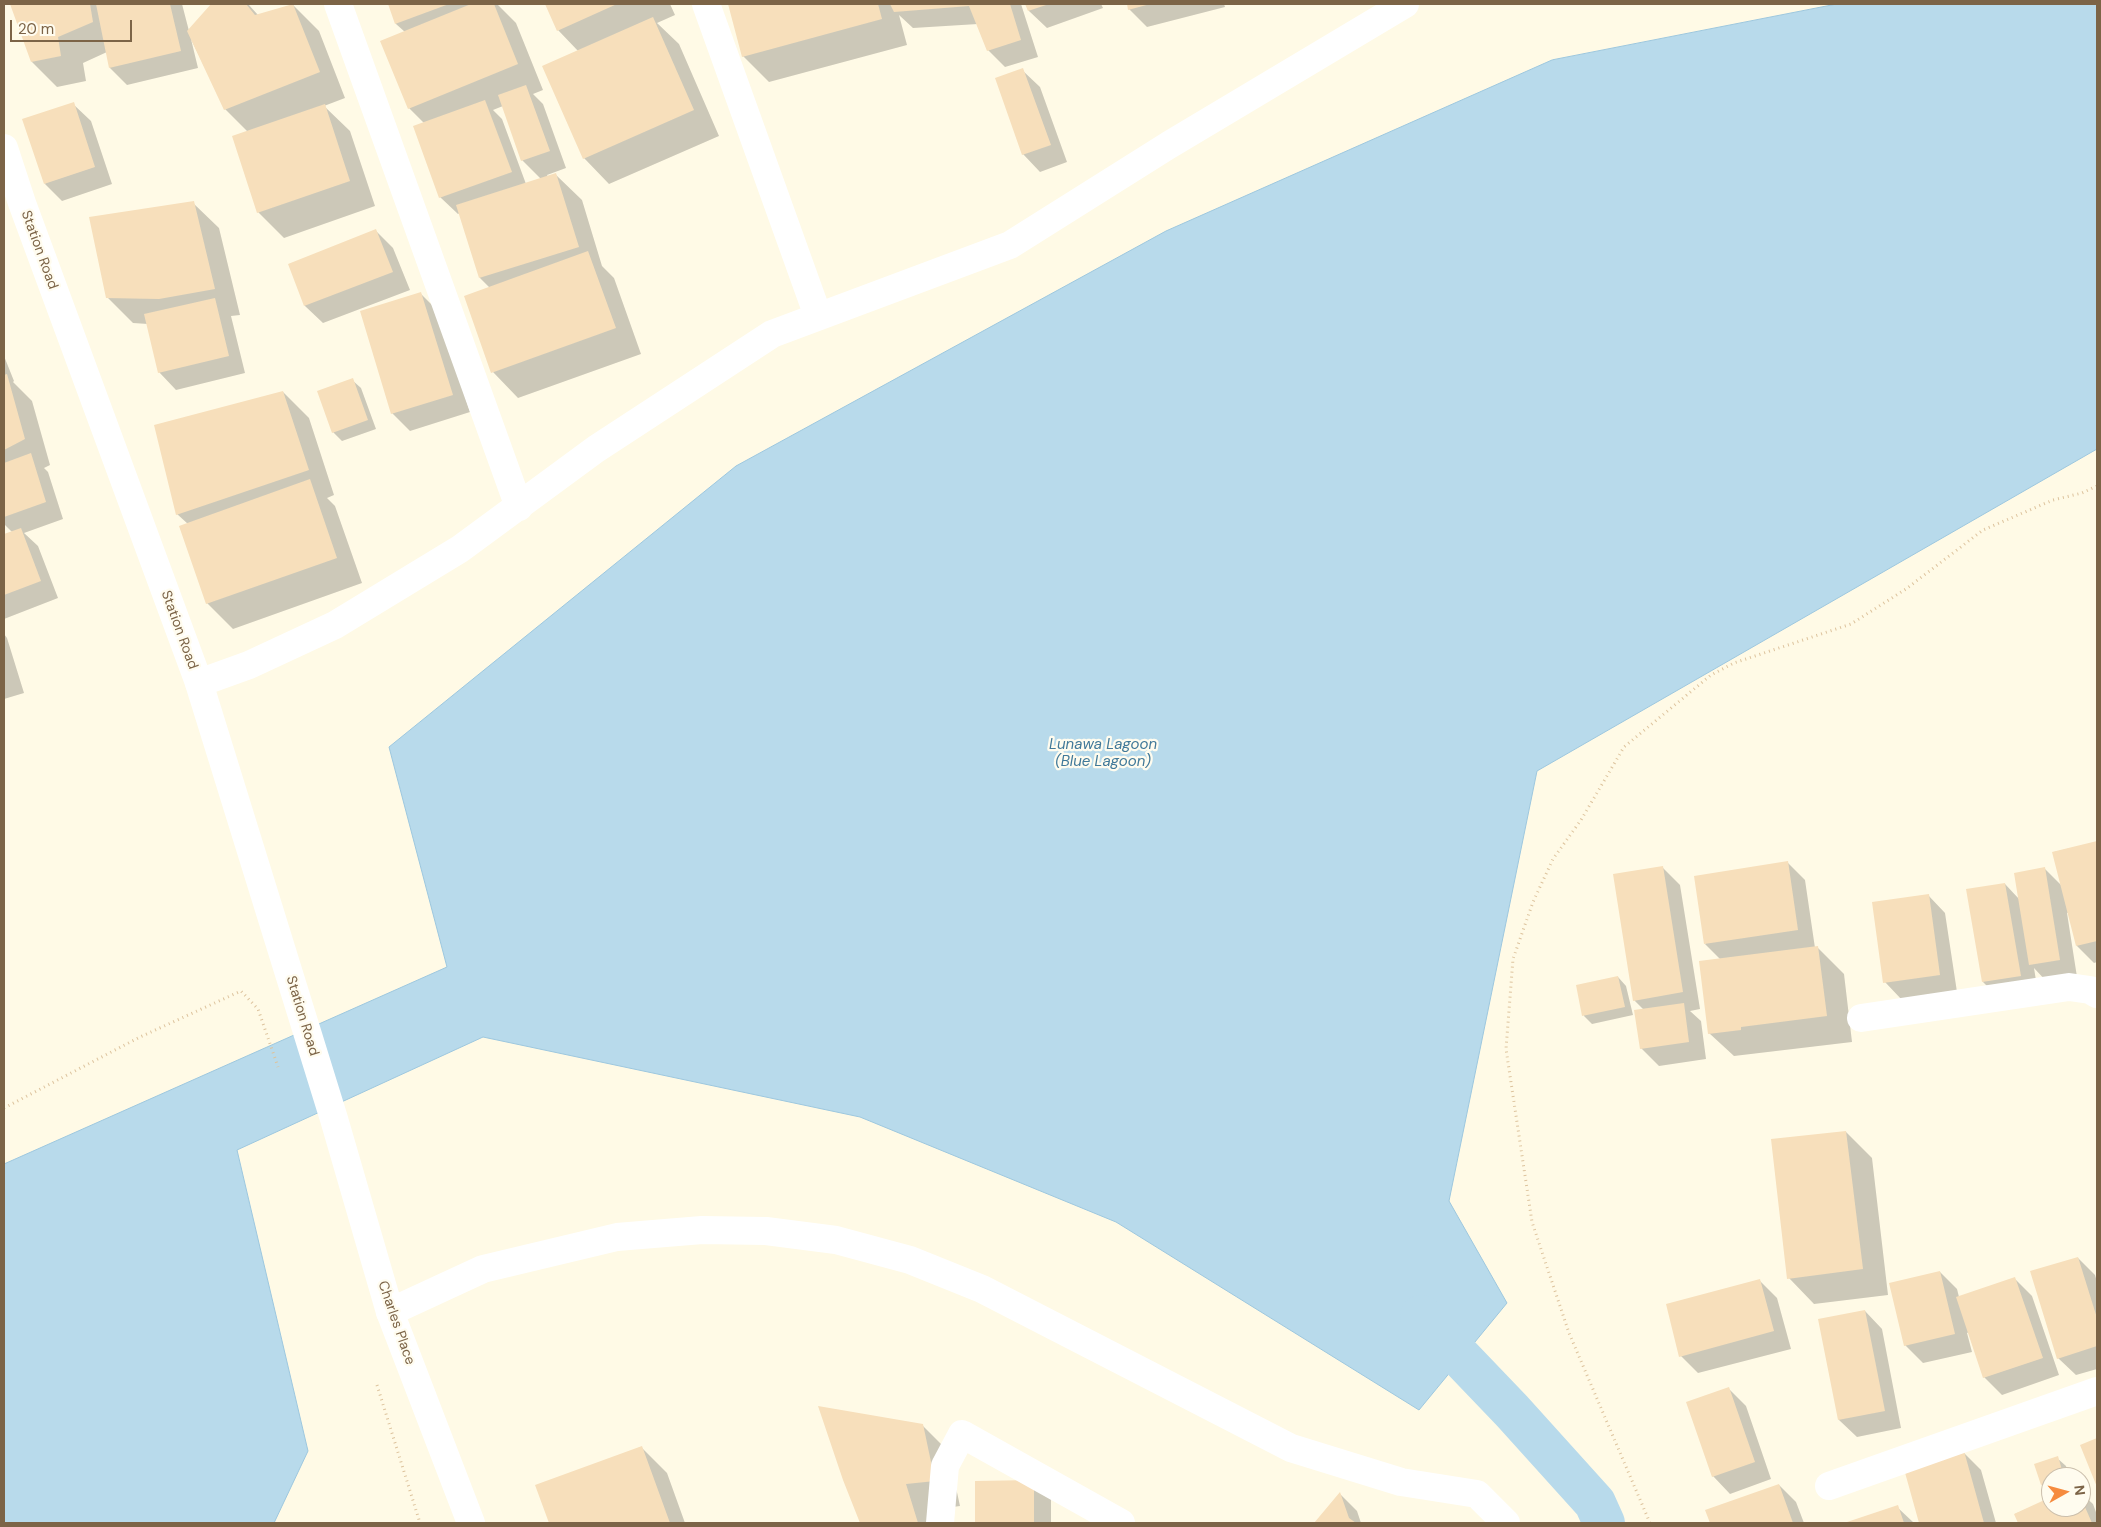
<!DOCTYPE html>
<html>
<head>
<meta charset="utf-8">
<style>
	body { margin:0 }
	#map { position:relative; width:2101px; height:1527px; overflow:hidden; background:#fffae6; font-family:"DM Sans",sans-serif }
	canvas { display:block }
	.frame { position:absolute; inset:0; border:5px solid #7c6447; pointer-events:none }
	.north { position:absolute; left:2041px; top:1467px; width:50px; height:50px; box-sizing:border-box; background:#fffcef; border:1px solid #cbbfac; border-radius:50%; rotate:83deg; font-size:14px; font-weight:700; line-height:20px; text-align:center; color:#7c6447 }
	.north::after { content:''; display:block; margin:auto; width:18px; height:22px; background:#f68b3e; clip-path:polygon(50% 0,100% 100%,50% 72%,0 100%) }
	.scale { position:absolute; left:10px; top:20px; width:122px; height:22px; box-sizing:border-box; border:2px solid #7c6447; border-top:0; padding-left:6px; font-size:15px; line-height:18px; white-space:nowrap; color:#7c6447; -webkit-text-stroke:4px #fffcef; paint-order:stroke }
</style>
</head>
<body>
<div id="map">
<canvas width="2101" height="1527"></canvas>
<div class="frame"></div>
<div class="north">N</div>
<div class="scale">20 m</div>
</div>
<script>
const ctx = document.querySelector('canvas').getContext('2d');
ctx.lineJoin = 'round';
function fill(path, color) { ctx.fillStyle = color; ctx.fill(path, 'evenodd'); }
function trace(path, color, width, dash) { ctx.strokeStyle = color; ctx.lineWidth = width; ctx.lineCap = dash ? 'butt' : 'round'; ctx.setLineDash(dash || []); ctx.stroke(path); }
function label(font, color, halo, rows, align = 'center') {
  ctx.font = font + ' "DM Sans",sans-serif'; ctx.lineWidth = 4.5; ctx.setLineDash([]); ctx.textBaseline = 'middle'; ctx.strokeStyle = halo; ctx.fillStyle = color; for (const [text, x, y, turn = 0] of rows) {
    ctx.save(); ctx.translate(x, y); ctx.rotate((+turn || 0) * Math.PI / 180); ctx.textAlign = isNaN(turn) ? turn : align; if (halo) ctx.strokeText(text, 0, 0); ctx.fillText(text, 0, 0); ctx.restore();
  }
}
const water = new Path2D(`
	M1837 4H2097V449L1537 771 1449 1201 1507 1303 1419 1410 1116 1222 860 1117 483 1037 237 1150 308 1451 274 1523H4V1164L447 967 389 747 736 466 1166 231 1552 60Z`);
fill(water, '#b8daeb');
trace(water, '#9dc7de', 1);
fill(new Path2D(`
	M12 4H182L189 31 213 4H248L258 15 293 5 319 31 345 98 324 106 350 131 375 206 284 238 258 212 248 132 225 109 191 39 198 68 127 85 110 68 107 52 83 63 86 81 57 87 32 62Z
	M390 4H497L516 23 543 90 533 94 543 104 566 168 547 175 548 177 556 175 582 200 602 266 614 278 641 354 518 398 493 372 490 288 480 278 460 213 458 214 440 197 424 123 409 108 405 32 396 24ZM503 106 522 160 541 179 526 184 502 119 493 110Z
	M546 4H670L675 15 657 23 679 44 719 136 609 184 584 158 579 52 558 30Z
	M729 4H1021L1038 57 1005 67 988 50 978 24 913 28 899 15 907 45 769 82 743 56Z
	M1027 4H1101L1103 8 1047 28 1029 11Z
	M1128 4H1224L1225 7 1147 27 1129 9Z
	M1022 70 1040 87 1067 162 1040 172 1023 154Z
	M73 104 91 121 112 184 62 201 45 184Z
	M193 203 219 228 240 315 231 316 245 373 176 390 159 372 148 324 133 323 107 297Z
	M376 231 393 248 410 290 323 323 305 306 290 265Z
	M421 294 438 311 470 412 410 431 392 413Z
	M4 356 14 381 13 382 32 401 50 465 44 468 48 472 63 519 24 533 38 546 58 598 4 619V536L12 532 4 524Z
	M352 380 361 388 376 429 342 441 333 432Z
	M283 392 309 418 334 495 327 498 335 506 362 583 233 629 207 603 188 524 177 514Z
	M4 634 7 638 24 693 4 699Z
	M2097 842V962L2094 963 2077 946 2069 912 2067 913 2077 977 2047 982 2034 968 2038 993 2000 999 1983 982 2005 884 2019 899 2045 869 2062 886 2054 852Z
	M1788 863 1805 880 1815 948H1818L1844 974 1852 1042 1734 1056 1709 1033 1721 960 1705 944Z
	M1662 867 1680 885 1700 1009 1690 1011 1701 1021 1706 1059 1659 1066 1641 1048 1644 1010 1634 1000Z
	M1928 895 1945 913 1957 992 1902 1000 1885 982Z
	M1618 977 1626 986 1633 1015 1592 1024 1584 1016 1577 986Z
	M1846 1132 1872 1158 1888 1295 1814 1304 1789 1278Z
	M2078 1258 2095 1275 2097 1282V1369L2076 1375 2058 1358Z
	M1940 1272 1957 1289 1959 1297 2015 1279 2032 1296 2059 1375 2002 1395 1984 1377 1969 1332 1967 1333 1972 1352 1923 1363 1905 1345Z
	M1760 1281 1777 1298 1791 1349 1698 1373 1681 1356Z
	M1865 1311 1882 1329 1901 1428 1857 1437 1839 1420 1820 1320Z
	M1729 1389 1746 1406 1771 1479 1730 1494 1713 1476Z
	M922 1425 948 1451 960 1506 931 1510 935 1523H862L844 1480Z
	M641 1447 667 1473 685 1523H550L537 1486Z
	M1964 1453 1981 1470 1996 1523H1920L1905 1470Z
	M2057 1458 2066 1466 2069 1477H2051L2050 1493 2042 1484Z
	M976 1482H1033L1051 1499V1523H976Z
	M1779 1485 1796 1502 1804 1523H1711L1707 1511Z
	M2081 1493 2093 1504 2097 1515V1523H2019L2015 1514 2051 1498V1507H2081Z
	M1340 1494 1357 1511 1361 1523H1316Z
	M1897 1507 1914 1523H1849V1522Z`), '#0003');
trace(new Path2D(`
	M1421 1316 1512 1411 1595 1503 1604 1523`), '#b8daeb', 42);
fill(new Path2D(`
	M10 4H90L93 22 58 37 61 56 31 62Z
	M96 4H170L181 51 109 68Z
	M211 4H246L255 15 293 4 320 72 224 110 187 31Z
	M388 4H449L395 24Z
	M471 4H494L518 64 408 109 380 41Z
	M545 4H617L557 31Z
	M728 4H878L882 19 742 57Z
	M890 4H1010L1021 40 987 51 969 6 894 12Z
	M1025 4H1049L1028 11Z
	M1127 4H1150L1128 10Z
	M653 17 694 110 583 159 542 66Z
	M1023 68 1051 145 1022 155 995 78Z
	M526 85 550 151 521 161 498 95Z
	M485 100 512 172 439 198 413 126Z
	M74 102 95 167 44 184 22 119Z
	M325 104 350 181 257 213 232 136Z
	M556 173 579 247 479 278 456 205Z
	M194 201 215 289 159 299 106 298 89 217Z
	M376 229 393 272 304 306 288 264Z
	M588 251 616 328 491 373 464 296Z
	M421 292 453 395 391 414 360 311Z
	M215 298 229 356 158 373 144 314Z
	M7 374 25 439 4 450V375Z
	M353 378 368 420 332 433 317 391Z
	M283 391 309 470 176 515 154 425Z
	M31 453 46 502 4 517V463Z
	M310 479 337 558 206 604 179 526Z
	M21 528 41 581 4 595V534Z
	M2097 841V941L2076 946 2052 852Z
	M1788 861 1798 930 1704 944 1694 876Z
	M1663 866 1683 992 1633 1001 1613 874Z
	M2045 867 2060 960 2029 965 2014 873Z
	M2005 883 2021 976 1982 982 1966 889Z
	M1929 894 1940 975 1883 983 1872 902Z
	M1818 946 1827 1016 1741 1027V1030L1708 1034 1699 961Z
	M1618 976 1625 1007 1582 1016 1576 985Z
	M1684 1003 1689 1042 1640 1049 1634 1010Z
	M1846 1131 1863 1269 1787 1279 1771 1139Z
	M2078 1257 2097 1318V1346L2057 1359 2030 1271Z
	M1940 1271 1955 1334 1904 1346 1889 1283Z
	M2015 1277 2043 1358 1983 1378 1956 1297Z
	M1760 1279 1774 1331 1679 1357 1666 1304Z
	M1865 1310 1885 1411 1838 1420 1818 1319Z
	M1729 1387 1755 1462 1712 1477 1686 1402Z
	M818 1406 923 1424 935 1481 906 1484 918 1523H860L843 1480Z
	M2097 1438V1487L2080 1445Z
	M642 1446 670 1523H549L535 1485Z
	M1964 1451 1984 1523H1919L1904 1469Z
	M2058 1456 2064 1477H2051V1482L2041 1485 2034 1464Z
	M1034 1480V1523H975V1481Z
	M1779 1484 1793 1523H1710L1705 1510Z
	M1340 1492 1349 1518 1356 1523H1314Z
	M2051 1497V1507H2081V1498L2092 1523H2018L2014 1514Z
	M1898 1505 1904 1523H1848L1847 1522Z`), '#f7dfbb');
trace(new Path2D(`
	M4 1108 140 1037 241 991 258 1009 278 1067
	M377 1385 420 1523
	M1650 1523 1569 1333 1532 1222 1506 1049 1513 959 1533 902 1553 859 1581 820 1624 747 1711 675 1734 663 1851 624 1906 589 1983 530 2053 500 2082 493 2097 486`), '#ddc39d', 3, [1, 4]);
trace(new Path2D(`
	M338 4 519 507
	M706 4 818 316
	M199 683 249 665 335 625 460 549 596 449 772 334 1010 245 1169 145 1405 4
	M1861 1018 2069 987 2090 990 2097 994
	M390 1312 483 1269 617 1237 702 1230 766 1231 836 1240 910 1260 982 1289 1291 1448 1401 1482 1477 1494 1506 1523
	M1829 1486 2097 1391
	M940 1523 945 1466 962 1434 1121 1523`), '#fff', 28);
trace(new Path2D(`
	M4 148 22 203 199 683 334 1119 390 1312 471 1523`), '#fff', 28);
label('14px', '#7c6447', '#fffcef', [
	["Station Road",39,250,70],
	["Station Road",179,630,70],
	["Station Road",302,1016,73],
	["Charles Place",396,1323,71]
]);
label('italic 15px', '#417999', '#fffcef', [
	["Lunawa Lagoon",1103,745],
	["(Blue Lagoon)",1103,762]
]);
</script>
</body>
</html>
